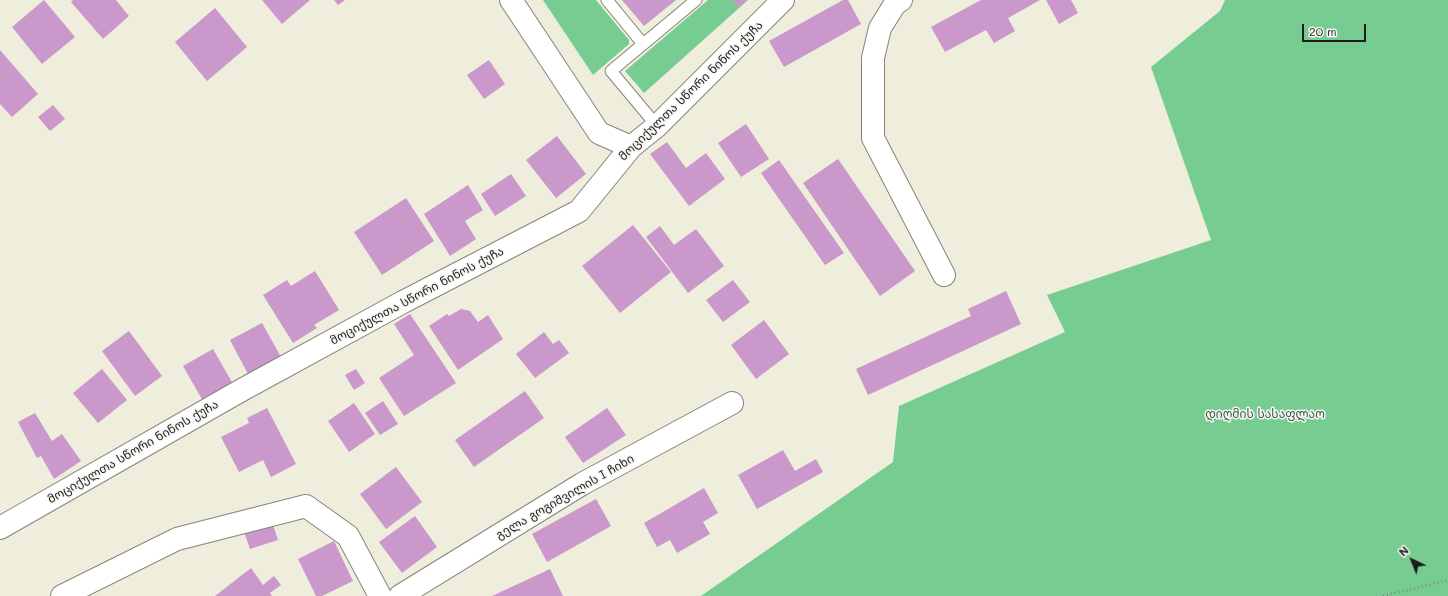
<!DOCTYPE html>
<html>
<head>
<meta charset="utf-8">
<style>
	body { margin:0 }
	#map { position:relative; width:1448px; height:596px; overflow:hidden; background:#efeddb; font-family:Mali,sans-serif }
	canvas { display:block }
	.north { position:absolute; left:1392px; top:540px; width:40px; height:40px; -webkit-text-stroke:3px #f6f6f2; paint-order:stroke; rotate:317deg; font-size:11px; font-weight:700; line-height:16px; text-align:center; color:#1c1c1c }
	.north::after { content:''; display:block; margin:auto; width:14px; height:18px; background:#1c1c1c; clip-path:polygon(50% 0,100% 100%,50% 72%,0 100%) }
	.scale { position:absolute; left:1302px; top:24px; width:64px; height:18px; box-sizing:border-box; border:2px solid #1c1c1c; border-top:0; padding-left:5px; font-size:12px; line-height:14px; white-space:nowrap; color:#1c1c1c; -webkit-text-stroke:3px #f6f6f2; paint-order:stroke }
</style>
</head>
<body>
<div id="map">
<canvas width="1448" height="596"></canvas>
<div class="north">N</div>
<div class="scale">20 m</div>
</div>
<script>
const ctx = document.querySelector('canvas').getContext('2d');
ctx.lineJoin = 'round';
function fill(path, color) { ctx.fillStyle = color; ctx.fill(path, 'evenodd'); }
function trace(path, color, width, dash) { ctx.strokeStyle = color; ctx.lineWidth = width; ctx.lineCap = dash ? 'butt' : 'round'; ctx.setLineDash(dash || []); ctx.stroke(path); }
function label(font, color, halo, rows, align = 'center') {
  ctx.font = font + ' Mali,"Noto Sans Georgian",sans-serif'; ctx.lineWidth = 3; ctx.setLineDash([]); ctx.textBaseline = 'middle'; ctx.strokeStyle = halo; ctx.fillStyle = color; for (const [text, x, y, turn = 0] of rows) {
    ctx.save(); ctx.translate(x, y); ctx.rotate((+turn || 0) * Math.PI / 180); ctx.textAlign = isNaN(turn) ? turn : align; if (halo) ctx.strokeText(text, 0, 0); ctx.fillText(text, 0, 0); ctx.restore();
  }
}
fill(new Path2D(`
	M543 0H596L629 40V44L593 75Z
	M708 0H748L644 93 625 71Z
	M1225 0H1448V596H701L893 462 899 406 1065 332 1047 295 1211 240 1151 67 1220 11Z`), '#77cd91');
fill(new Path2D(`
	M44 0 75 37 42 64 12 27Z
	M73 0H116L129 16 103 39 71 2Z
	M262 0H310L282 24Z
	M334 0H345L338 5Z
	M622 0H676L644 26Z
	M732 0H747L739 7Z
	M843 0H848L861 24 784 67 769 41Z
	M981 0H1040L1008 18 1015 31 994 43 986 30 945 52 931 27Z
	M1046 0H1071L1078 13 1059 24Z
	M215 8 247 47 207 81 175 42Z
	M0 50 38 94 12 117 0 104Z
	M489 60 505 84 484 99 467 75Z
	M53 105 65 119 50 131 38 117Z
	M746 124 769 159 741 177 718 143Z
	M557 136 586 174 556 198 526 160Z
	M667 142 686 168 706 153 725 179 689 206 650 154Z
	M838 159 915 271 880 296 803 183Z
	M779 160 844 253 825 265 761 173Z
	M511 174 526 196 495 216 481 194Z
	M468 185 483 210 465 221 476 239 450 256 424 214Z
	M406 198 434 241 382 275 354 232Z
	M633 225 671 272 620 313 582 266Z
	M660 226 674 245 696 229 724 266 688 293 646 237Z
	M315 271 339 310 314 325 317 328 293 343 263 295 287 280 291 286Z
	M733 280 750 302 723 322 706 300Z
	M1006 291 1021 324 868 395 856 369 971 316 968 309Z
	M461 309 470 311 478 322 488 315 503 339 458 370 429 326 447 314 449 316Z
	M410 314 456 383 404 416 379 378 414 355 394 324Z
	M764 320 789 354 756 379 731 345Z
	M262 323 281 357 248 374 230 340Z
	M129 331 162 376 135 396 102 351Z
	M544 332 553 344 559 340 569 353 535 378 516 354Z
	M213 349 233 384 203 401 183 366Z
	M102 369 127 400 98 423 73 393Z
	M356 369 365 383 354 390 345 375Z
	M525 391 544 418 474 467 455 440Z
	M383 401 398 424 380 435 365 413Z
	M354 403 375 434 349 452 328 421Z
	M267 408 296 464 271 477 263 460 239 472 221 437 249 423 247 418Z
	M607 408 626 435 583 463 565 437Z
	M35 413 52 441 62 434 81 461 54 479 41 456 37 458 18 422Z
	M783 450 795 471 816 459 823 472 757 509 738 475Z
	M396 467 422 502 386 529 360 494Z
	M704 488 718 513 703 522 710 534 677 553 670 540 657 547 644 523Z
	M596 499 611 526 547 562 532 534Z
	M415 516 437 547 402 573 379 542Z
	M272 522 278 540 250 549 244 532Z
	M334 541 353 581 322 596H316L298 559Z
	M251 568 263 585 274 576 281 585 270 593 272 596H215Z
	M550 569 563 596H492Z`), '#ca98cb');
const lane = new Path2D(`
	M607 0 643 44
	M657 126 611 71 696 0`);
const street = new Path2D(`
	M511 0 599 133 631 147
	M901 0 895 4 880 28 873 58V138L944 275
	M0 528 240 391 403 302 579 211 631 147 657 126 783 0
	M62 596 177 539 306 506 348 536 380 596
	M400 596 582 484 732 403`);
trace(lane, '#86847c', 13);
trace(street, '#86847c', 24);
trace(new Path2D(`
	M1383 596 1448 580`), '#86847c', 2.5, [1, 3]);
trace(lane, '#fff', 11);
trace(street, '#fff', 22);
label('12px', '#1c1c1c', '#f6f6f2', [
	["მოციქულთა სწორი ნინოს ქუჩა",691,91,-44],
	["მოციქულთა სწორი ნინოს ქუჩა",417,296,-28],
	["მოციქულთა სწორი ნინოს ქუჩა",133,452,-30],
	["გელა გოგიშვილის I ჩიხი",565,497,-30]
]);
label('12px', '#3c5a45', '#f6f6f2', [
	["დიღმის სასაფლაო",1265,414]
]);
</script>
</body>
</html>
